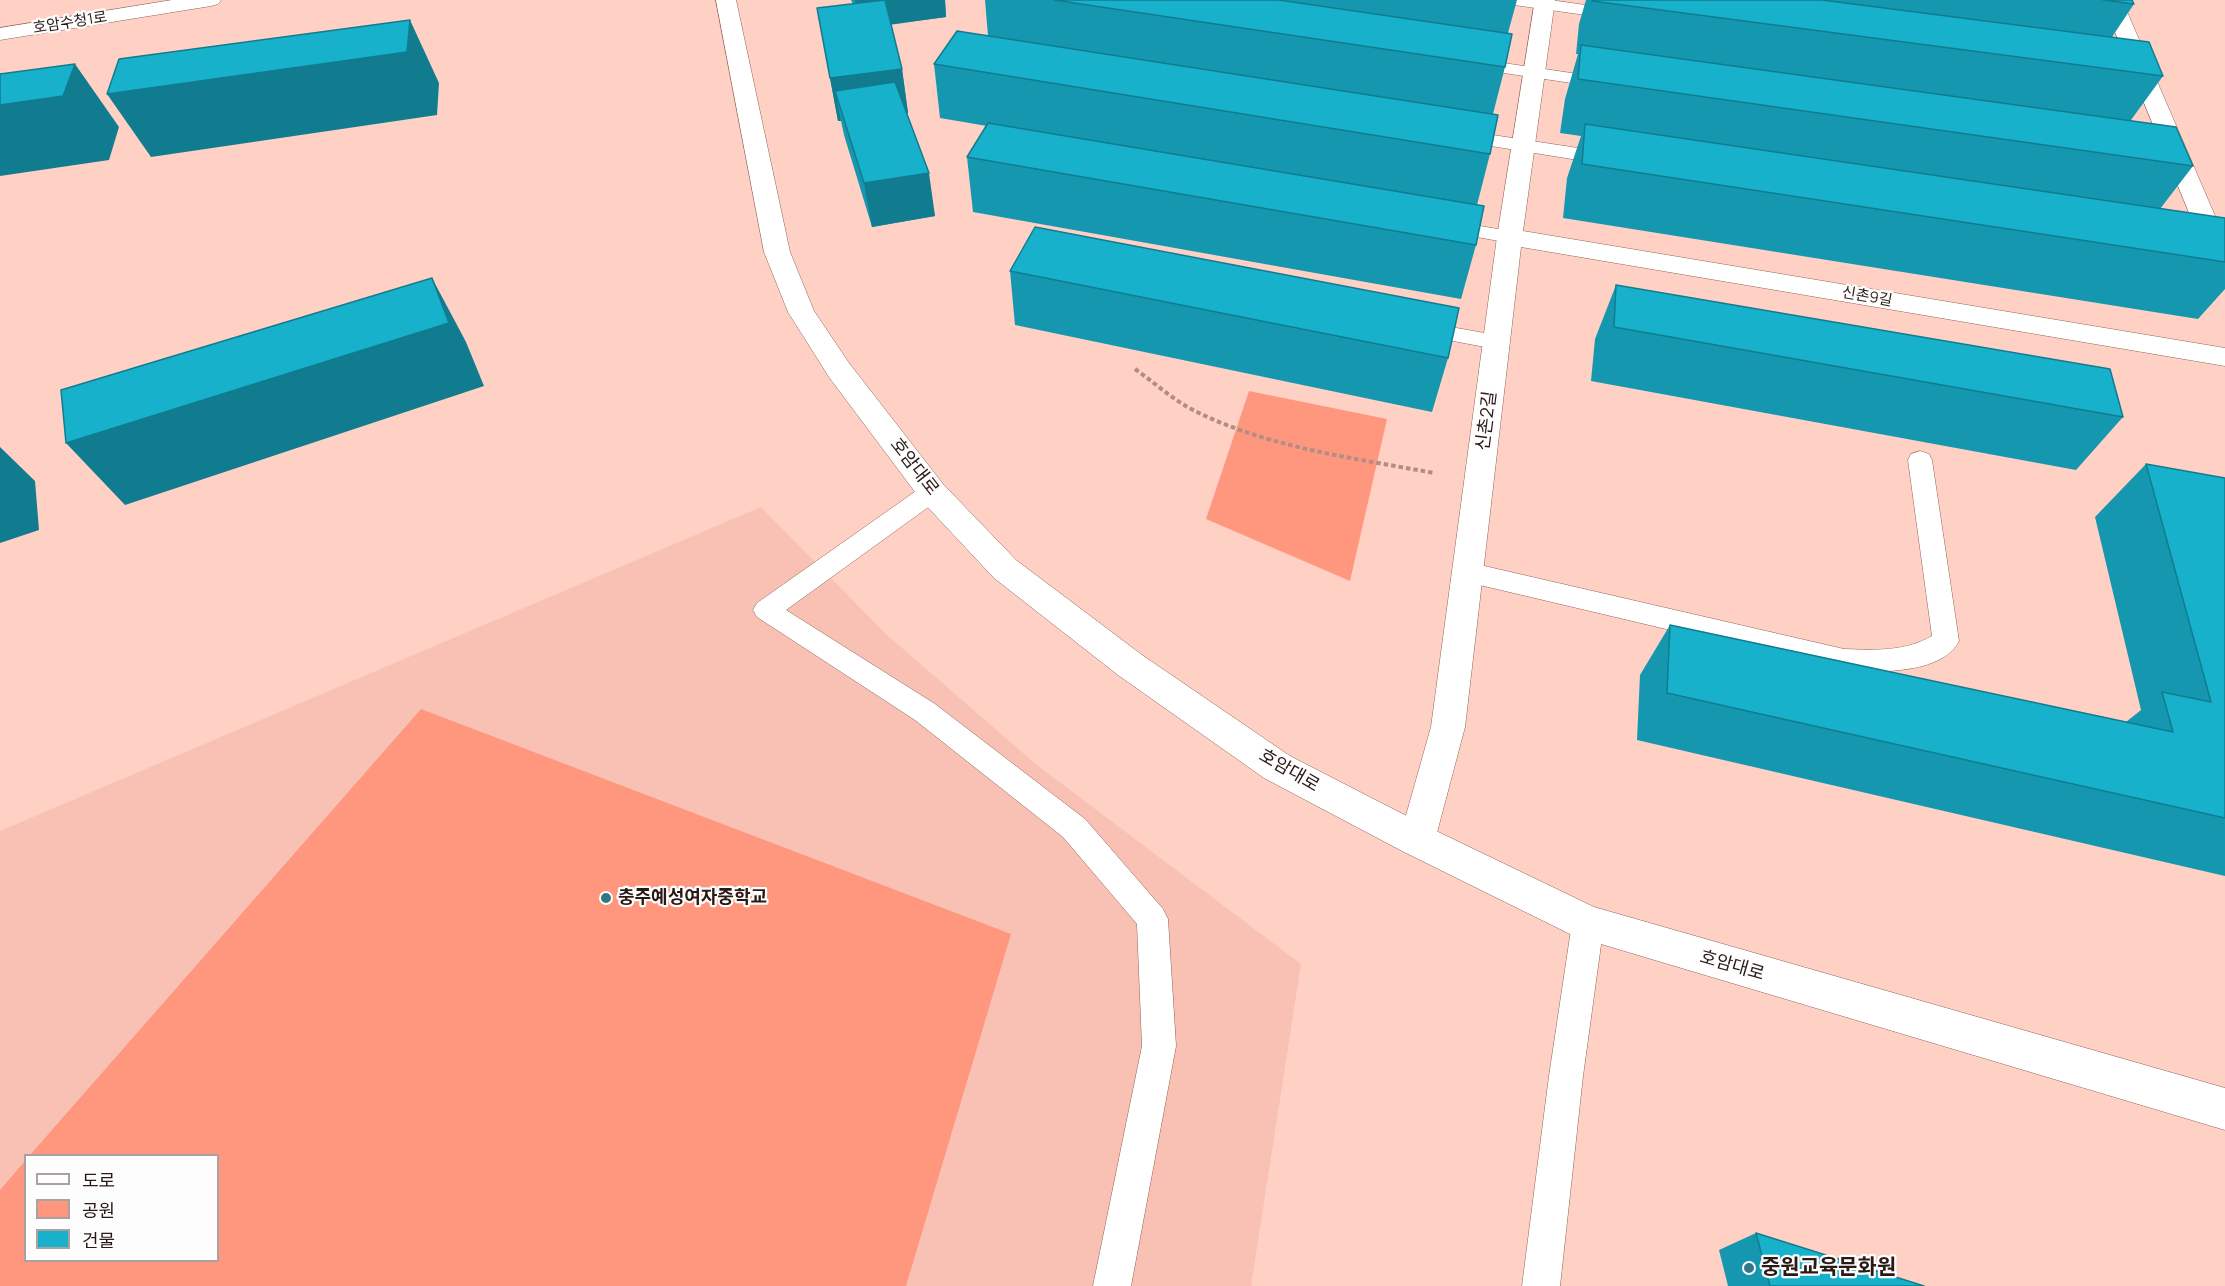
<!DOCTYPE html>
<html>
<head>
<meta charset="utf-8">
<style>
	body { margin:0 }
	#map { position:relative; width:2225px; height:1286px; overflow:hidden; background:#ffd0c4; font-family:Manrope,"Noto Sans KR",sans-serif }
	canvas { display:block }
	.legend { position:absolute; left:24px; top:1154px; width:195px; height:108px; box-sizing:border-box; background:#fdfdfd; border:2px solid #a9a2a0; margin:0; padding:8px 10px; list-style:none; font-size:18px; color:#2a1915 }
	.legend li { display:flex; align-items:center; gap:12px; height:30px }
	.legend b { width:30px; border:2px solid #a9a2a0 }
</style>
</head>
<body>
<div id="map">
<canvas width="2225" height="1286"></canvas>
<ul class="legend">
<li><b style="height:8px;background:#fff"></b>도로</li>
<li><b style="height:16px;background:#ff977f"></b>공원</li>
<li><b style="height:16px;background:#18b1cc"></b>건물</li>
</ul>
</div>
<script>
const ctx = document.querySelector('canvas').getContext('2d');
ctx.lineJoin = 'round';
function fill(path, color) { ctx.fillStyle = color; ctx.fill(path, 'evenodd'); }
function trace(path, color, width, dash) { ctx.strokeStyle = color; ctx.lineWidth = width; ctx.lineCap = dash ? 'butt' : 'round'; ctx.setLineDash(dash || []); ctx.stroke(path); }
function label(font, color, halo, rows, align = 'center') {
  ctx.font = font + ' Manrope,"Noto Sans KR",sans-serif'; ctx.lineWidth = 4.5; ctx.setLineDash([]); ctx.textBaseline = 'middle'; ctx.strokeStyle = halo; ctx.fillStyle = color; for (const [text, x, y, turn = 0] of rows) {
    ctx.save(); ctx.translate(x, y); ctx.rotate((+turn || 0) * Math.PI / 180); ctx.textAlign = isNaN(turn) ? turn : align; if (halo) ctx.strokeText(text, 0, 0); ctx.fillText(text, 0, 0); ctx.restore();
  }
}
fill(new Path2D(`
	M761 507 887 635 1038 766 1301 964 1251 1286H0V831ZM26 1156H218V1260H26Z`), '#f8c1b4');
fill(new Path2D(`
	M1249 391 1387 419 1350 581 1206 519Z
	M421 709 1011 934 906 1286H0V1190L25 1161 26 1260H218V1156L30 1155Z`), '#ff977f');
const lane = new Path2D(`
	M1506 0H1550L1593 6 1599 7 1602 11 1599 15 1593 16 1514 5Z
	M1483 60 1585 75 1591 76 1594 80 1591 84 1585 85 1477 69 1474 65 1477 61Z
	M1473 132 1578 148 1585 150 1588 154 1585 158 1578 160 1466 142 1463 138 1466 134Z
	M1456 222 1510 231 1517 233 1520 237 1517 241 1510 243 1449 232 1446 228 1449 224Z
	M1434 324 1496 335 1504 337 1507 342 1504 347 1496 349 1426 336 1423 331 1426 326Z
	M1920 451 1929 454 1932 460 1959 641C1942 675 1876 672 1844 671L1467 582 1458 579 1454 572 1458 565 1467 562 1844 649C1875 650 1904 652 1932 636L1908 460 1911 454Z
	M932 483 941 486 944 492 941 498 786 610 935 704 1085 819 1163 909 1168 919 1176 1046 1131 1286H1093L1142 1046 1137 924 1063 837 915 720 757 617 753 610 757 603 923 486Z
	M1588 908 1599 913 1604 923 1583 1076 1560 1286H1522L1549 1076 1572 923 1577 913Z`);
const street = new Path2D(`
	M172 0H221L218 4 211 6 0 40V28Z
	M1535 0H1555L1523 231 2225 348V366L1521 247 1465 727 1435 840 1430 852 1417 857 1404 852 1399 840 1431 727 1497 237Z
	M2102 0H2122L2225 239V277L2216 275 2212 269Z`);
const secondary = new Path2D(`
	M716 0H736L790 252 814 311 849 363 943 484 1016 560 1142 655 1290 756 1430 828 1594 907 2225 1088V1130L1574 936 1404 852 1264 778 1118 675 994 578 921 500 829 377 788 312 764 252Z`);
trace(lane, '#8e655a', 1);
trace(street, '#8e655a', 1);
trace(secondary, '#8e655a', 1);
trace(new Path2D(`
	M1135 369C1155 383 1173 400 1195 411 1269 448 1354 458 1434 473`), '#b18d84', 4, [4.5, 3]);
fill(lane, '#fff');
fill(street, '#fff');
fill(secondary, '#fff');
fill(new Path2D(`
	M851 0H945L946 17 891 24 902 69 908 113H907L935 216 872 227 844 135 841 121H838L830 78 853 4Z
	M985 0H1517L1508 33 1505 67 1493 114 1490 154 1477 205 1476 245 1461 299 973 212 967 157 987 126 940 118 934 64 988 36Z
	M1586 0H2132L2134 4 2112 37 2163 76 2131 120 2193 166 2160 209 2225 218V289L2198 319 1563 218 1567 178 1581 136 1560 133 1565 99 1578 54H1576L1579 24Z
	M1010 271 1448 358 1432 412 1015 325Z
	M1616 285 2123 417 2076 470 1591 381 1595 339Z
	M2146 464 2225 478V876L1637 740 1640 675 1670 625 2126 722 2141 710 2095 517Z
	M1756 1233 1924 1286H1728L1719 1250Z`), '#1598af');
fill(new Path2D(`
	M855 0H945L946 17 860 29Z
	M410 20 439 83 437 115 151 157 107 94Z
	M75 64 119 127 109 160 0 176V105Z
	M902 69 908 113 845 121 835 91 841 121H838L830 78Z
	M929 173 935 216 872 227 864 183Z
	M432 278 466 342 484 386 125 505 66 443Z
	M0 447 35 481 39 530 0 543Z`), '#117c8f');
const building = new Path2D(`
	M885 0 902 69 830 78 817 8Z
	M1054 0H1279L1512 34 1505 67Z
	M1592 0H1822L2149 42 2163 76 1592 1Z
	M2103 0H2132L2134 4Z
	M410 20 407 52 107 94 119 59Z
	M957 31 1498 115 1490 154 934 64Z
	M1581 45 2176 127 2193 166 1578 79Z
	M75 64 63 96 0 105V74Z
	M895 82 929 173 864 183 835 91Z
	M988 123 1484 206 1476 245 967 157Z
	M1585 124 2225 218V262L1582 164Z
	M1035 227 1459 308 1448 358 1010 271Z
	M432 278 449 323 66 443 61 390Z
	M1616 285 2110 369 2123 417 1614 327Z
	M2146 464 2225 478V818L1667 693 1670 625 2173 732 2162 692 2211 702Z
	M1756 1233 1924 1286H1770Z`);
fill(building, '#18b1cc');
trace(building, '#117c8f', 1.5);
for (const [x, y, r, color] of [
	[606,898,6,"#327786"],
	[1749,1268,6,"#327786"]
]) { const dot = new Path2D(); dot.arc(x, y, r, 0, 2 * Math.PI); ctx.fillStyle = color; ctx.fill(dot); trace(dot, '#fdfdfd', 2); }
label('15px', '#2a1915', '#fdfdfd', [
	["호암수청1로",70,23,-9],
	["신촌9길",1867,297,10]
]);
label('18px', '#2a1915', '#fdfdfd', [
	["신촌2길",1487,421,-83],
	["호암대로",914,467,52],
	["호암대로",1289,771,30],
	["호암대로",1732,966,16]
]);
label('bold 18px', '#2a1915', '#fdfdfd', [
	["충주예성여자중학교",618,898]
], 'left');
label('bold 21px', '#2a1915', '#fdfdfd', [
	["중원교육문화원",1761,1268]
], 'left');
</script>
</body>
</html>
